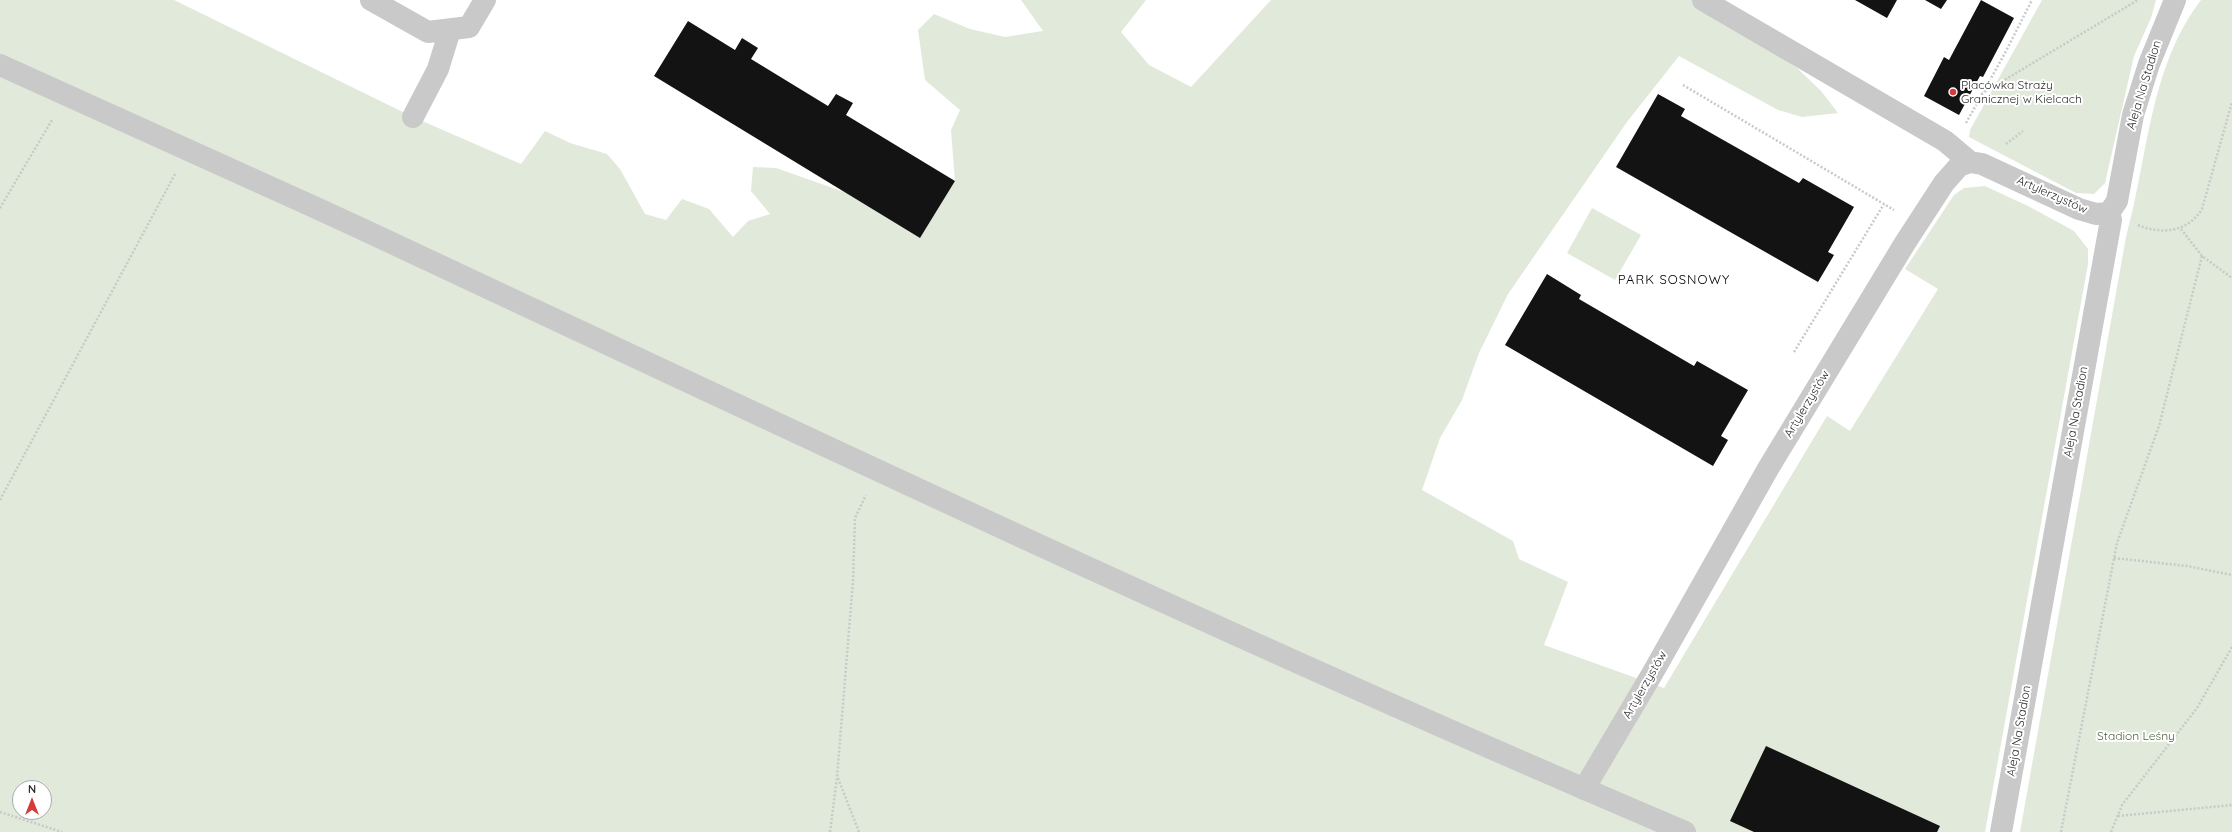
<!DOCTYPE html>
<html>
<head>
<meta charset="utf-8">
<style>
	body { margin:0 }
	#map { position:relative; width:2232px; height:832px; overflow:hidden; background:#fff; font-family:Quicksand,sans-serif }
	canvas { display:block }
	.north { position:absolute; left:12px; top:780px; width:40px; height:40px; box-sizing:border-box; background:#fff; border:1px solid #ababab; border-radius:50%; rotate:0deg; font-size:11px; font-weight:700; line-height:16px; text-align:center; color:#2c2c2c }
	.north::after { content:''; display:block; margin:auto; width:14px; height:18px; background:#d63b3b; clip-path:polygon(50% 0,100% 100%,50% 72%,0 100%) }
</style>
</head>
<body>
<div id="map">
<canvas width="2232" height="832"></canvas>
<div class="north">N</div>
</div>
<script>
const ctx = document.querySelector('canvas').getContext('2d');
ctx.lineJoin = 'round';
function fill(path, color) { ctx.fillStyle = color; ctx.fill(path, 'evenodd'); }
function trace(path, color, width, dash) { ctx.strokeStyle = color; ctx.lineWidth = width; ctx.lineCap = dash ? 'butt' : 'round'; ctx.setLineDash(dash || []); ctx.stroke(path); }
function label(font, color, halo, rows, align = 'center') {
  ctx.font = font + ' Quicksand,sans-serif'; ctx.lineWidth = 4; ctx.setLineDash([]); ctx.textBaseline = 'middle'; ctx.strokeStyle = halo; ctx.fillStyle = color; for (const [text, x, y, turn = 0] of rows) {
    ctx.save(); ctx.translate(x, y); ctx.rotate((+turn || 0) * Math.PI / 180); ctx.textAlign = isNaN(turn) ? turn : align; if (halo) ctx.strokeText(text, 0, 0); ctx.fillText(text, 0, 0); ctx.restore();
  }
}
fill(new Path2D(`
	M0 0H174L413 117 521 164 545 131 570 143 607 154 620 169 645 214 666 220 682 199 709 209 733 237 748 221 770 214 751 191 753 167 776 168 847 193 920 238 955 181 951 130 960 110 925 80 918 30 934 14 970 29 1005 37 1043 31 1021 0H1146L1121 32 1149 65 1191 87 1271 0H1698L1797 68 1821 91 1838 113 1802 117 1778 110 1679 56 1627 122 1508 294 1479 353 1462 400 1440 438 1422 490 1513 541 1519 559 1568 582 1544 645 1664 688 1827 416 1850 431 1938 289 1905 269 1954 195 1964 188 1985 186 2030 207 2074 231 2088 249V264L1985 832H0ZM20 788H44V812H20Z
	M2042 0H2156L2151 18 2134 56 2105 183 2094 194 2076 193 1969 137 1970 130Z
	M2201 0H2232V832H2020L2126 237C2148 158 2149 68 2201 0Z
	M1592 208 1641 235 1615 280 1567 253Z`), '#e1e9da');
fill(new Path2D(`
	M1855 0H1897L1887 18Z
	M1925 0H1947L1941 9Z
	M1981 0 2014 18 1983 77 1980 76 1959 115 1924 96 1944 57 1949 60Z
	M688 21 735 50 742 38 758 48 751 59 828 106 836 94 853 103 846 115 955 181 920 238 654 76Z
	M1658 94 1685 109 1681 116 1799 183 1803 178 1854 207 1828 252 1834 255 1818 282 1616 167Z
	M1547 274 1581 295 1579 299 1694 366 1697 361 1748 390 1721 436 1728 440 1713 466 1505 345Z
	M1766 746 1940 826 1937 832H1754L1730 821Z`), '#131313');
trace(new Path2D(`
	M1683 85 1894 210
	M1981 94 2138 0
	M1966 123 2005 53 2032 0
	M2006 144 2023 131
	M0 208 52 120
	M2138 225C2162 235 2188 232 2202 209L2232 102
	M2181 229 2202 256 2232 278
	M1794 352 1884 204
	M0 500 175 174
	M2114 558 2187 566 2232 575
	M838 778 859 832
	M0 812 62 832
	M2118 816 2232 805
	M830 832 837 777 853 581 855 518 866 495
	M2061 832 2117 543 2159 426 2202 256
	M2111 832 2122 805 2197 708 2232 647`), '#c9c9c9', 2.5, [2, 2]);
trace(new Path2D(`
	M371 0 428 32 469 27 485 0
	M1703 0 1945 141 1970 162
	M0 65C121 120 243 174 364 230 802 435 1239 643 1685 832
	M413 117 438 69 450 30
	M2109 213 2117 201 2133 115 2149 64 2175 0
	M1584 789 1652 674 1769 467 1905 243 1944 183 1959 166 1970 162 1982 164 2079 209 2096 214 2109 213
	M2001 832 2111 220 2109 213`), '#c9c9c9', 22);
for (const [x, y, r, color] of [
	[1953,92,4,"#d63b3b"]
]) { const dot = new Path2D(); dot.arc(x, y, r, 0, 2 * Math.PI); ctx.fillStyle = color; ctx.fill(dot); trace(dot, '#fff', 1.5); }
label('12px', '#2c2c2c', '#fff', [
	["Placówka Straży",1961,85],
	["Granicznej w Kielcach",1961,99]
], 'left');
label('12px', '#2c2c2c', '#fff', [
	["Aleja Na Stadion",2144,85,-73],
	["Artylerzystów",2052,195,24],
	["Artylerzystów",1807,404,-59],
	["Aleja Na Stadion",2076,412,-80],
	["Artylerzystów",1645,685,-60],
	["Aleja Na Stadion",2019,731,-80]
]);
label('12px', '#4c633d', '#fff', [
	["Stadion Leśny",2136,736]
]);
ctx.letterSpacing = '1px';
label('13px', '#000', '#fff', [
	["PARK SOSNOWY",1674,280]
]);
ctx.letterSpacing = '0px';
</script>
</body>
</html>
